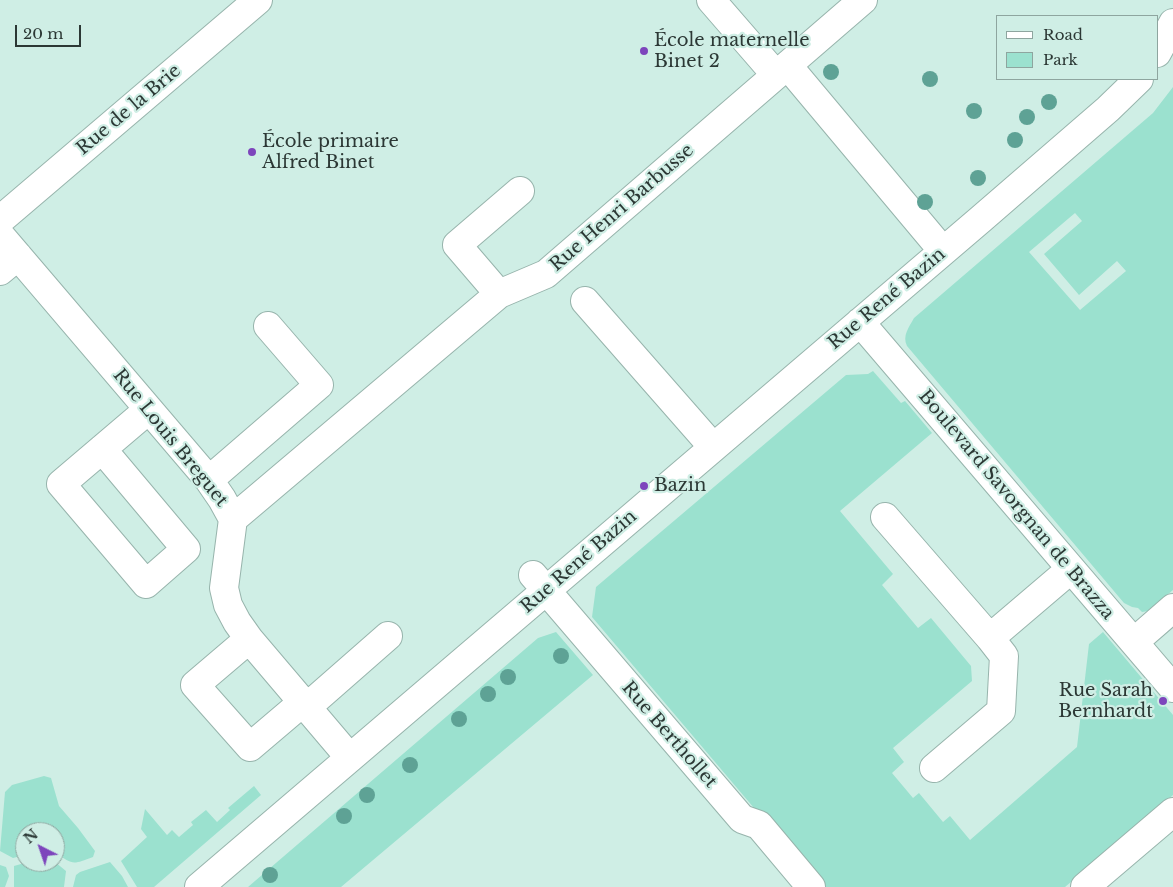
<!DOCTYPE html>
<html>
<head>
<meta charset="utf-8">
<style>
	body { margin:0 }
	#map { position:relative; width:1173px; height:887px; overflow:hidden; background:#cfeee5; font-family:"Libre Baskerville",serif }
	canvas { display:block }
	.legend { position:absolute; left:996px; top:15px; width:162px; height:65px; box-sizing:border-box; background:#cfeee5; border:1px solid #8ea59f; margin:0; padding:6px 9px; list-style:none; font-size:15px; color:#2c3835 }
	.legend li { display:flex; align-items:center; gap:10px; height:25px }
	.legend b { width:25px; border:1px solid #8ea59f }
	.north { position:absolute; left:15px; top:822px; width:50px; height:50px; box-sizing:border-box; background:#cfeee5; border:1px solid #8ea59f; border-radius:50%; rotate:319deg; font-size:14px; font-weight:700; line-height:20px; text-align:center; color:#2c3835 }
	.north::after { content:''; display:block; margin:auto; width:18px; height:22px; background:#7d45bc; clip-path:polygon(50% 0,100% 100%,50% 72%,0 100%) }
	.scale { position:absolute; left:15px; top:25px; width:66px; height:22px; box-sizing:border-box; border:2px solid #2c3835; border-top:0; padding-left:6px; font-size:15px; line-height:18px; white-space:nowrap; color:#2c3835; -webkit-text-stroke:4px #cfeee5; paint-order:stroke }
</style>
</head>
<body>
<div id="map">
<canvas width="1173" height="887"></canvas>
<ul class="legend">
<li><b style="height:6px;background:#fff"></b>Road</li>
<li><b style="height:14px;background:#9be1cf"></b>Park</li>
</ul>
<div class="north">N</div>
<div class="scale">20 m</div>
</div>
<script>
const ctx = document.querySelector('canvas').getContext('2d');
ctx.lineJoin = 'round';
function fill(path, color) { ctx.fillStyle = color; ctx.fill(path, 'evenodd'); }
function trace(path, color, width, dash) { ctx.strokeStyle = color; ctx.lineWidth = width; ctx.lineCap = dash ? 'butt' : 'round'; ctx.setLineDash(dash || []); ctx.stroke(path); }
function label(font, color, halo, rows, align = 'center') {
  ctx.font = font + ' "Libre Baskerville",serif'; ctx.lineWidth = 4.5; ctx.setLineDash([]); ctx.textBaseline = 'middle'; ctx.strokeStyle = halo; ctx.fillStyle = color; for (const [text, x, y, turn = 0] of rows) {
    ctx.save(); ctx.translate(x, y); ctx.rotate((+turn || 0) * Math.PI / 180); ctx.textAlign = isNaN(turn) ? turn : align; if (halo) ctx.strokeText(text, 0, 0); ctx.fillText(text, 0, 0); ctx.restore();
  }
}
fill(new Path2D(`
	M1173 87V590L1148 611 1142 612 1138 608 1132 607 1124 603 907 346C902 336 909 327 914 318L1153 113ZM1075 213 1082 221 1044 254 1079 295 1117 261 1126 271 1080 310 1029 252Z
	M873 371 901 403 905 401 932 433 840 511 893 574 882 585 918 628 931 618 971 666 972 681 893 748 904 762 892 773 913 798 919 793 943 822 950 816 970 840 1077 747 1089 644 1103 632 1173 715V795L1065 887H821L592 617 596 587 846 375 868 374Z
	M556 632 593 675 341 887H248L538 638Z
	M44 776 51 778 59 806 78 828 95 851 93 857C72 865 73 865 55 852V832H25V855L13 858 0 851 5 792 12 785Z
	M254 786 261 795 154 887H137L121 861 147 837 141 829 145 809 167 835 172 830 179 837 193 825 191 822 206 810 217 822 230 810 228 808Z
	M28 862H55L66 871 64 887H14V866Z
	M110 862 122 876 128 887H73L76 875 80 872Z
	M0 865 6 867 9 876 5 887H0Z`), '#9be1cf');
const minor = new Path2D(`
	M711 0 776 75
	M1157 53 1173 23
	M788 66 943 251
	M0 220 258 0
	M0 235 209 480 222 499 233 519 224 588 228 605 237 622 249 639 350 758
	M0 271 18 256
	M499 294 457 245 520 191
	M585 301 713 447
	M860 322 1173 688
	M102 449 186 549 146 584 61 484 148 410
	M209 480 319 385 268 326
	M885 517 990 638
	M233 519 499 294 546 274 863 0
	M533 575 742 819 759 825 811 887
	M249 639 195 685 250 747 303 702
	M1134 642 1173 608
	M307 707 388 636
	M934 768 1001 711 1004 656 990 638 1071 569
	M199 887 981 219 1108 109 1139 79
	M1085 887 1173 812`);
trace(minor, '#97b4ac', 30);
trace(minor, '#fff', 28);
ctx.fillStyle = '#5ea295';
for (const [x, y] of [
	[831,72],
	[930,79],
	[1049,102],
	[974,111],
	[1027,117],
	[1015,140],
	[978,178],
	[925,202],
	[561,656],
	[508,677],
	[488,694],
	[459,719],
	[410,765],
	[367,795],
	[344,816],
	[270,875]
]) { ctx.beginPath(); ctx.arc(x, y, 8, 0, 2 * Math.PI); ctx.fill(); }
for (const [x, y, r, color] of [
	[644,51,5,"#7d45bc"],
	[252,152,5,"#7d45bc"],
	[644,486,5,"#7d45bc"],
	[1163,701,5,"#7d45bc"]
]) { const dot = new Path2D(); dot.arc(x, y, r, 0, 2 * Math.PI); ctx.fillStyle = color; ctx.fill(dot); trace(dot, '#cfeee5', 2); }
label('18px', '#2c3835', '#cfeee5', [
	["École maternelle",654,41],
	["Binet 2",654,62],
	["École primaire",262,142],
	["Alfred Binet",262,163],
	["Bazin",654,486],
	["Rue Sarah",1153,691,"right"],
	["Bernhardt",1153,712,"right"]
], 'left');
label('18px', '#2c3835', '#cfeee5', [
	["Rue de la Brie",129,110,-40],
	["Rue Henri Barbusse",622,208,-41],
	["Rue René Bazin",887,299,-40],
	["Rue Louis Breguet",170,438,51],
	["Boulevard Savorgnan de Brazza",1016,505,50],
	["Rue René Bazin",579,562,-41],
	["Rue Berthollet",669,735,49]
]);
</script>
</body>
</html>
